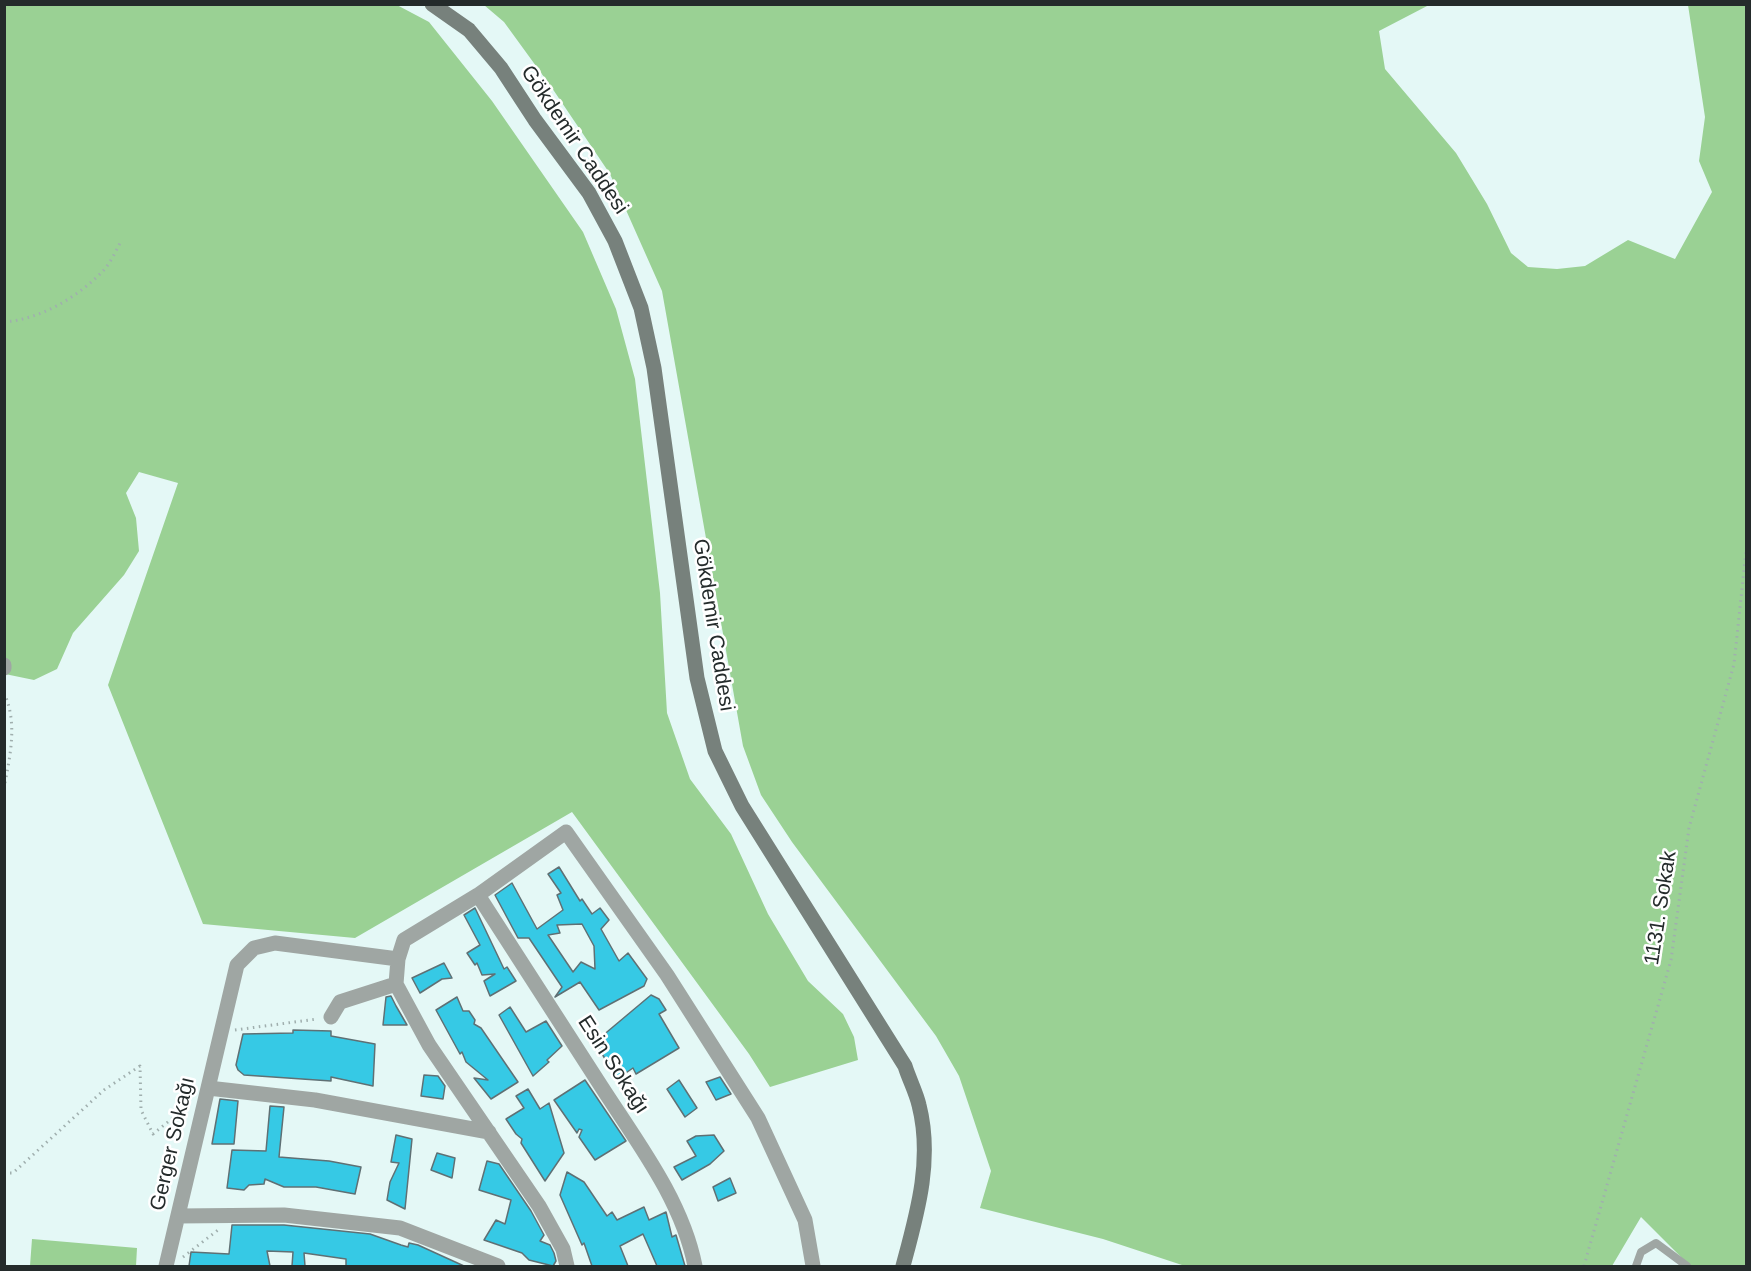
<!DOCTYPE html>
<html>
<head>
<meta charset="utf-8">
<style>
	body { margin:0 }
	#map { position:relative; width:1751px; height:1271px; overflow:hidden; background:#e4f8f6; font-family:Arial,sans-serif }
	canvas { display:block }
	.frame { position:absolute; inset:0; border:6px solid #242b2b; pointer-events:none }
</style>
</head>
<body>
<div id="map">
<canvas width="1751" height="1271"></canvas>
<div class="frame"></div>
</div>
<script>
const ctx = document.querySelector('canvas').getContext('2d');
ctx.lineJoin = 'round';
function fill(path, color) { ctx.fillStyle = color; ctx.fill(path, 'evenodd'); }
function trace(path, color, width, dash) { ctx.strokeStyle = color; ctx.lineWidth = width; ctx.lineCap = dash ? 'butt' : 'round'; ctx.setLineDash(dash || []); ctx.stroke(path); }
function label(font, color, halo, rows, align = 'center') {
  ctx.font = font + ' Arial,sans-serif'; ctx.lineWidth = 5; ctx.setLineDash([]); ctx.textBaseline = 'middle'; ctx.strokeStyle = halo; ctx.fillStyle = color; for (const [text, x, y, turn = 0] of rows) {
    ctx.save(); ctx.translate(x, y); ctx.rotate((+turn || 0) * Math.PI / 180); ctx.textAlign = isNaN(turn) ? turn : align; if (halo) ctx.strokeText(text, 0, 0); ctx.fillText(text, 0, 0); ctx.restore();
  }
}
fill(new Path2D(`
	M395 4 429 22 492 101 583 232 616 309 635 379 660 593 667 713 690 779 731 834 768 914 808 981 843 1014 854 1037 858 1060 770 1087 749 1054 572 812 355 938 203 924 108 685 178 483 139 472 126 493 136 518 139 551 124 575 73 633 57 669 34 680 5 674 4 5Z
	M484 5H1429L1379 31 1385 69 1456 153 1487 204 1511 253 1528 267 1557 269 1585 266 1628 240 1675 259 1712 192 1699 161 1705 117 1688 5H1746V1266H1690L1641 1217 1612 1266H1185L1103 1239 980 1208 991 1171 959 1076 936 1036 792 842 761 795 743 746 662 291 610 174 552 88 504 22Z
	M32 1239 137 1248 136 1266H30Z`), '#9ad194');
const building = new Path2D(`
	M559 867 580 901 582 899 592 914 600 908 609 920 601 929 619 961 628 953 647 979 644 986 599 1010 580 982 555 997 562 987 529 938H518L495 895 512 883 537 929 563 910 557 895 561 893 548 874ZM582 924 594 946 595 969 581 962 573 972 548 935 560 933 557 925Z
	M475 908 504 969 507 967 516 981 490 996 484 981 495 974 482 975 477 963 475 965 467 953 480 945 464 915Z
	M444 963 452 978 442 979 420 993 412 978Z
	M651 995 659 999 666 1010 659 1014 679 1048 636 1074 633 1068 617 1079 595 1042Z
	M391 996 396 1006 407 1025H383L386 997Z
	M457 997 463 1011H469L475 1020 474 1024 481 1028 518 1082 491 1099 474 1078 488 1080 466 1062 462 1052 460 1054 436 1010Z
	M510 1007 526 1032 546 1021 562 1046 547 1060 549 1062 533 1076 499 1015Z
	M293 1030 331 1031V1036L375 1044 373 1086 331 1077V1081L244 1075 238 1070 236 1065 243 1034 293 1033Z
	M424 1075 438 1076 445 1086 443 1099 421 1096Z
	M720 1077 731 1094 716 1100 706 1082Z
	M585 1080 626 1141 595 1160 579 1137 582 1130 579 1129 577 1133 554 1100Z
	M679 1080 697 1108 685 1117 667 1089Z
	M528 1089 540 1109 549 1103 564 1153 545 1181 521 1143 522 1139 516 1134 506 1119 524 1108 516 1096Z
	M220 1099 238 1101 234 1144H212Z
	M270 1106 284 1107 279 1157 329 1161 361 1167 355 1194 316 1187H284L265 1179 264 1184 249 1185 244 1190 227 1188 232 1150 266 1151Z
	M396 1135 412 1139 405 1209 387 1200 390 1182 399 1163 391 1162Z
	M714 1135 724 1151 710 1164 682 1180 674 1167 696 1156 687 1141 696 1136Z
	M437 1153 455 1158 452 1178 431 1170Z
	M487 1161 499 1164 531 1211 544 1235 540 1241 550 1245 554 1253 556 1261 553 1266 529 1260 522 1253 484 1240 496 1220 505 1224 511 1200 479 1190Z
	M567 1172 584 1182 607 1216 612 1212 617 1220 644 1207 649 1220 666 1212 672 1237 676 1235 685 1266H657L643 1234 620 1246 628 1266H592L584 1243 582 1245 560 1195Z
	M730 1178 736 1193 718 1201 713 1187Z
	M232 1225H284L370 1234 401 1245 408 1247 409 1243 418 1245 464 1266H346V1259L304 1253 305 1266H292L293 1252 267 1251 270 1266H189L191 1252 229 1254Z`);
fill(building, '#36c9e5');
trace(building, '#5f7074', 1.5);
trace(new Path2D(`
	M4 322C41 319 76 298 102 272 110 264 116 251 121 241
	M4 693C18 723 10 756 4 788
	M235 1030 317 1019
	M4 1173H13L104 1090 140 1066 141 1110 153 1134 189 1105
	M183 1257 218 1230
	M1584 1266 1671 960 1689 828 1734 664 1746 551`), '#a0afae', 3, [1.5, 4.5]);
trace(new Path2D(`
	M1636 1266 1641 1252 1656 1243 1687 1266`), '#9fa6a3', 8);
trace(new Path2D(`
	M4 665V668
	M478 895C519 958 560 1022 601 1086 637 1142 682 1200 695 1266
	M331 1017 340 1002 396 984
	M208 1088 315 1100 489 1132
	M178 1216 284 1215 400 1228 498 1266
	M166 1266 237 965 254 948 275 943 398 959
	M567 1266 563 1249 539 1206 429 1045 396 984 398 959 404 940 478 895 566 832 667 975 758 1118 805 1220 813 1266`), '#9fa6a3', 15);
trace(new Path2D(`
	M432 4 469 30 501 68 535 120 589 193 615 241 641 308 654 368 697 678 715 751 742 806 905 1066C909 1079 916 1092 919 1105 933 1160 917 1214 903 1266`), '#77817c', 15);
label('21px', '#242b2b', '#fff', [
	["Gökdemir Caddesi",574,140,56],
	["Gökdemir Caddesi",713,625,81],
	["1131. Sokak",1661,908,-81],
	["Esin Sokağı",613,1065,57],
	["Gerger Sokağı",173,1144,-77]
]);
</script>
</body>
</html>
